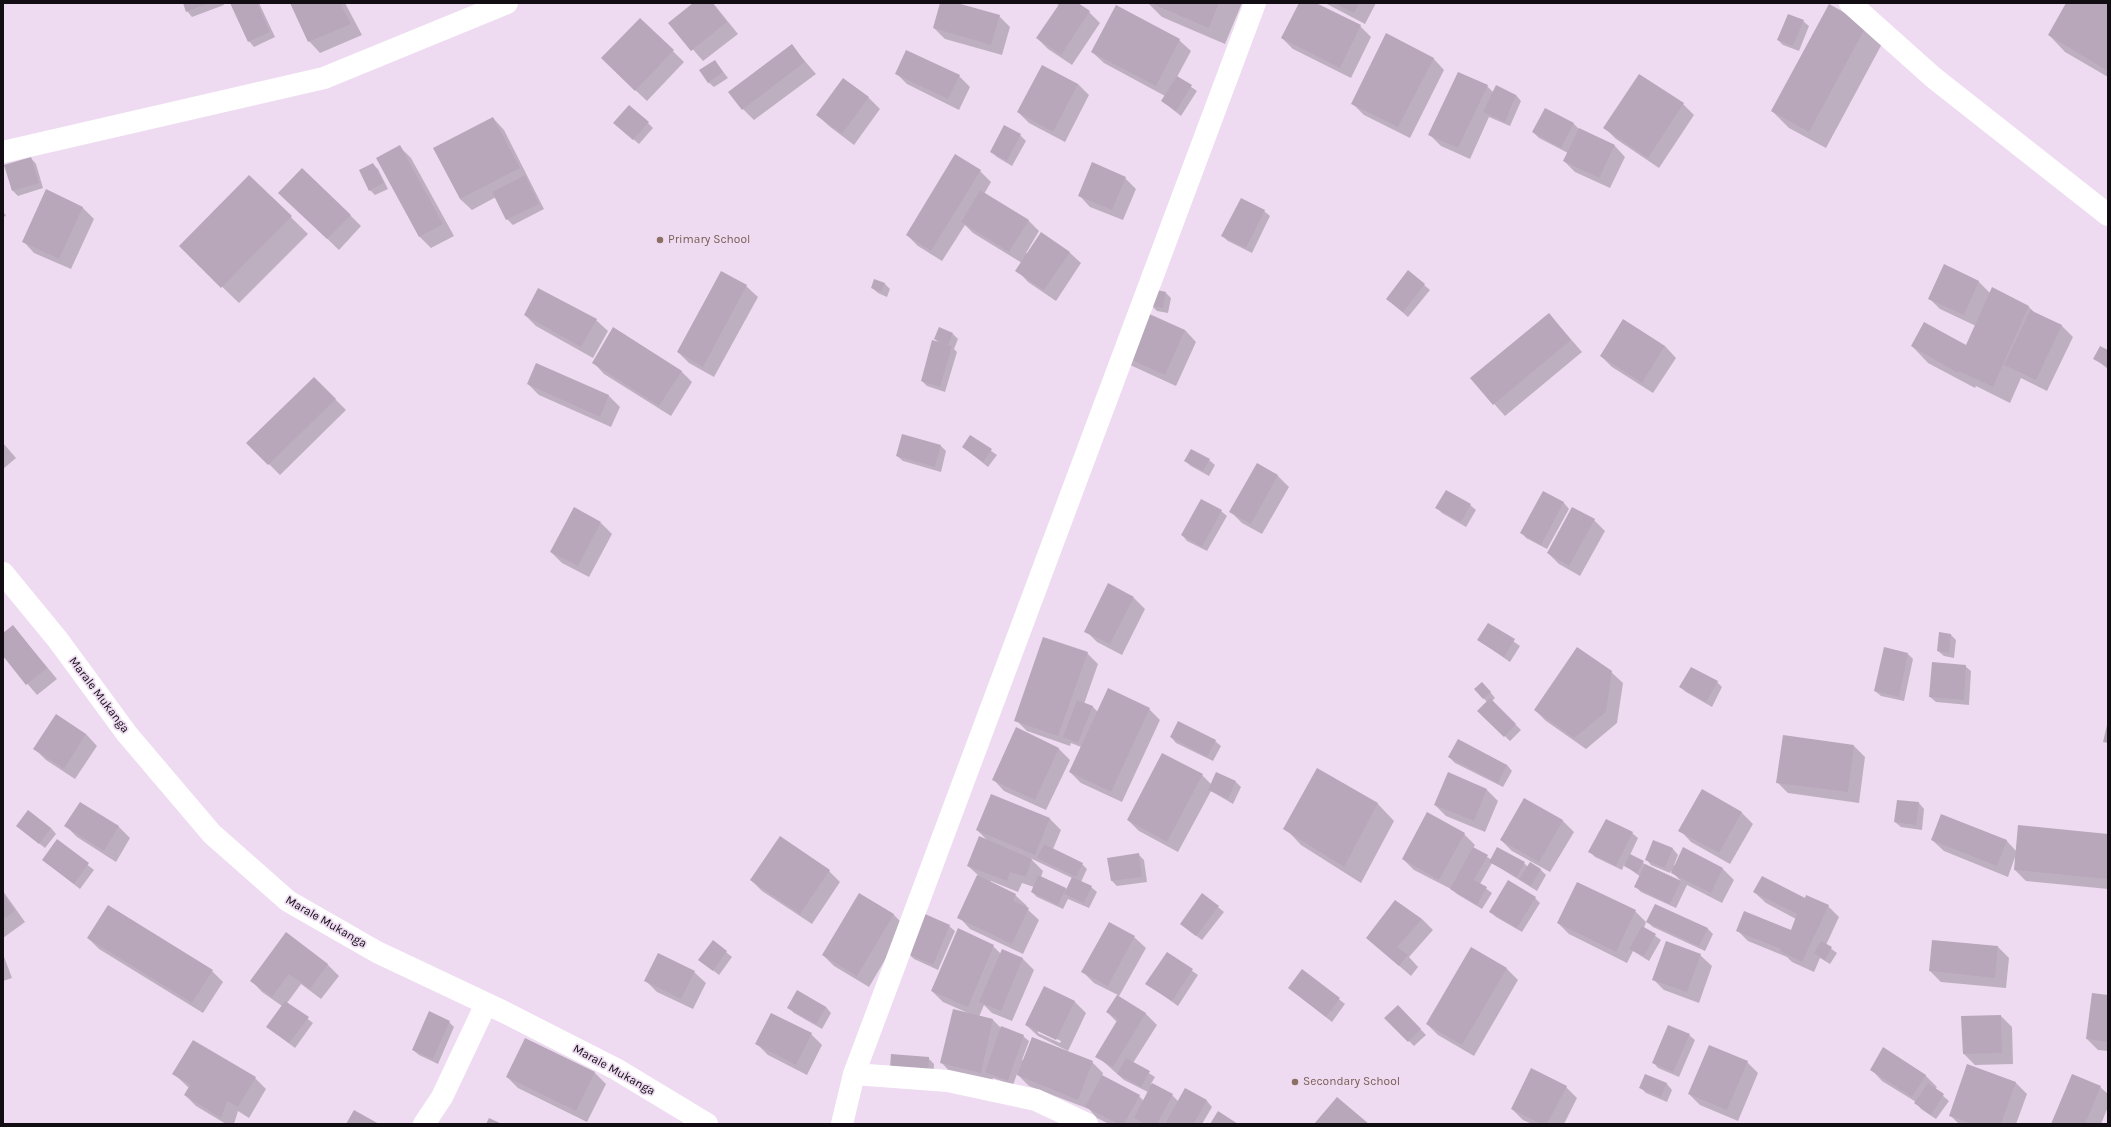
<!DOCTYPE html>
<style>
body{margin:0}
#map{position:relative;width:2111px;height:1127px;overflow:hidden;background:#eedbf1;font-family:Karla,sans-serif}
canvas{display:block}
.frame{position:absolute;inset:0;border:4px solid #120c13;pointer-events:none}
</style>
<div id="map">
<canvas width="2111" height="1127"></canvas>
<div class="frame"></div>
</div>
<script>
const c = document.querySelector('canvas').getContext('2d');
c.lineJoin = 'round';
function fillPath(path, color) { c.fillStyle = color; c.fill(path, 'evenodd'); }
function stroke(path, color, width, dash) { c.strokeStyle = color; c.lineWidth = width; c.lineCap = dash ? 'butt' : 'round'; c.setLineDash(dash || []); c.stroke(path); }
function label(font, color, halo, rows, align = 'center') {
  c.font = font + ' Karla,sans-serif'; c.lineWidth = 3.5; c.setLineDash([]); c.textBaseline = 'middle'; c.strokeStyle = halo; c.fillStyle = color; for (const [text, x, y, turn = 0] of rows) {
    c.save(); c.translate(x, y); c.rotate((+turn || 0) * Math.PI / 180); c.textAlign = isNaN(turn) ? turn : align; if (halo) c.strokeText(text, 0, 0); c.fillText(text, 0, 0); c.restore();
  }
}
fillPath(new Path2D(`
 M184,3H223L224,5L192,17L187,11Z
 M231,3H259L275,37L254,47L249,41Z
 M291,3H345L362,35L320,53L309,41Z
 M695,3H713L738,34L703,61L670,23Z
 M941,3H953L999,16L1010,27L1002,55L945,39L934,28Z
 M1054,3H1076L1089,12L1100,23L1072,65L1048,49L1037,38L1059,5Z
 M1148,3H1242L1225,44L1162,17Z
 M1300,3H1313L1360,26L1371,37L1351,78L1293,49L1282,38Z
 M1325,3H1376L1365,24Z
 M2068,3H2108V77L2065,52L2049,35Z
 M1830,6L1883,42L1826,148L1789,128L1772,111Z
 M640,19L684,62L647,101L614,70Z
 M1803,21L1809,26L1799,51L1783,45L1778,40Z
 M1179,40L1191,51L1177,77L1197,91L1181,116L1162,101L1165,96L1104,63L1092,52Z
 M792,46L816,74L754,120L743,109Z
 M1433,58L1444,70L1410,138L1364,115L1352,103Z
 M715,61L728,78L714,87L708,82Z
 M896,73L959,76L970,87L959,110L907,84Z
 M843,80L869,98L880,109L854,145L829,126L817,115Z
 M1078,84L1089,95L1065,142L1029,123L1018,112Z
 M1487,86L1493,92L1516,95L1521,101L1510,126L1489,117L1470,159L1441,146L1430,135Z
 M1683,104L1694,115L1659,168L1616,139L1605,128Z
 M1546,109L1574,124L1579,129L1614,145L1625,157L1610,188L1575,172L1564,161L1568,153L1539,138L1533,132Z
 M493,118L504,130L544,209L513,225L507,219L496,197L472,210L460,199Z
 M648,123L653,128L639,144L620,128Z
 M1005,127L1020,135L1026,141L1012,166L997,157L991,152Z
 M400,147L411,158L454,236L431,248L420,237L378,159Z
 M31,158L36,164L43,188L18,196L13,191Z
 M373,164L378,169L388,189L375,195L370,190Z
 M980,171L991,182L984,194L1028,220L1039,231L1026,253L1069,252L1081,263L1056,301L1028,282L1017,270L1022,263L973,233L965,225L942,261L918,246L907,235Z
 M249,176L308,234L239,303L180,246Z
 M1125,178L1136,189L1123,220L1090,207L1079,195Z
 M47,191L83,208L94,219L71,269L34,253L23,241Z
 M291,204L350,215L361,226L339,250Z
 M3,211L6,216L3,217Z
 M1264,211L1270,216L1252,253L1228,241L1222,236Z
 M1944,266L1979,282L1991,294L1993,289L2029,307L2035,313L2062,326L2073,337L2047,391L2021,378L2010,403L1976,386L1975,388L1928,363L1912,346H1966L1976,326L1940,309L1929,298Z
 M1409,272L1430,290L1408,317L1387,299Z
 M721,273L746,286L758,297L714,377L689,363L678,352Z
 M884,283L890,289L887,297L878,293L872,288Z
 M539,289L596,320L608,331L593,358L536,326L525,315Z
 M1166,293L1171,298L1168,313L1157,311L1151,305Z
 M1549,314L1582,352L1505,416L1471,378Z
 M1185,330L1196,342L1176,386L1128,364L1117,353Z
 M953,334L958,339L954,349L957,352L945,392L927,386L922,381L939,343L935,339Z
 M1665,346L1676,358L1653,393L1612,367L1601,356Z
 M2108,351V369L2095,359Z
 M593,362L681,371L692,382L671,416L604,374Z
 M537,364L609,396L620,407L611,427L539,395L528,384Z
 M314,378L346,410L280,475L248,443Z
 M903,435L941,446L946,451L941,472L903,461L897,456Z
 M970,436L997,455L988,467L963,447Z
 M3,443L16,458L3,469Z
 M1209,460L1215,465L1209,476L1191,466L1185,461Z
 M1257,464L1278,476L1289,487L1262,534L1242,523L1231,512Z
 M1544,492L1564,503L1569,509L1547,549L1526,538L1521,532Z
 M1470,505L1476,510L1466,527L1442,513L1437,508Z
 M1221,511L1227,516L1207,551L1187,541L1182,535Z
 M1594,520L1605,531L1580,576L1559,564L1548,553Z
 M601,523L612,534L589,577L562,563L551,552Z
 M1134,598L1145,609L1122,655L1097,642L1086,631Z
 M1489,624L1520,646L1510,662L1478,640Z
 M13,626L57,679L37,695L3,655V634Z
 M1940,634L1951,635L1956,640L1954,658L1944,656L1938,651Z
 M1087,653L1098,664L1084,704L1093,707L1098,712L1149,709L1160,720L1122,802L1081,783L1070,772L1081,747L1071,743L1070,746L1027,731L1016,720Z
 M1908,654L1913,659L1904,701L1881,696L1875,691Z
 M1965,666L1971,671L1969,705L1936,702L1930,697Z
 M1611,672L1623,683L1617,723L1586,749L1546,721L1535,710Z
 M1717,682L1722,687L1712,707L1686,692L1680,687Z
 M1487,688L1495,698L1492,701L1521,730L1510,741L1479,711L1487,702L1475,689Z
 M1016,729L1059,749L1070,760L1046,810L1004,791L993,779Z
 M86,734L97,746L75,779L46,760L35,749Z
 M1171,737L1215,741L1221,746L1213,761L1176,743Z
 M1854,746L1865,757L1859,803L1788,793L1777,782Z
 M1449,757L1507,765L1512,771L1503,787L1455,763Z
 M1317,770L1378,804L1394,821L1361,883L1301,845L1285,828Z
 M1217,773L1236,782L1241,787L1233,804L1211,791L1178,852L1139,831L1128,820L1202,775L1211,784Z
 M1448,774L1487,790L1498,801L1485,832L1446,816L1435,805Z
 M1702,791L1742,813L1753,824L1730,864L1691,842L1680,830Z
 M991,796L1050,819L1061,830L1053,849L1082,864L1087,869L1081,882L1091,887L1097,892L1089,908L1068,899L1063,909L1037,897L1032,892L1034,887L1022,883L1018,892L991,881L990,883L1015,895L1027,906L1026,908L1039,920L1023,954L970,929L959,917L978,875L968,866L989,842L977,830ZM1030,858L1072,878L1067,889L1041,877L1043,871Z
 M1524,799L1563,821L1574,832L1550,872L1512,851L1501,840Z
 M1919,803L1924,809L1922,830L1901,827L1895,822Z
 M80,804L119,827L130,838L116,862L77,837L66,826Z
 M17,826L51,828L56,834L45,848Z
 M1632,833L1638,838L1630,855L1648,866L1681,881L1671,871L1670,873L1651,865L1646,859L1654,841L1673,849L1678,855L1674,865H1675L1684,849L1723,869L1734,880L1722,903L1687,885L1676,908L1641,892L1636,887L1641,877L1624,865L1622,870L1595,857L1590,852Z
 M1464,834L1475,845L1473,848L1492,860L1524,863L1528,867L1541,870L1546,875L1537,891L1492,863L1480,884L1492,893L1482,909L1457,894L1451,889L1414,870L1403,859Z
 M2108,835V889L2026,881L2015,870V857L2008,877L1944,851L1932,840H2006L2016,851Z
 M57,841L94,870L80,889L43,860Z
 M1138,854L1144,860L1147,882L1117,886L1112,881Z
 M829,871L840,882L812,924L762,891L751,880Z
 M3,891L25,922L3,938Z
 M1754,892L1805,900L1828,906L1839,917L1826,945L1837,953L1830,964L1820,958L1814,972L1792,962L1787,957L1748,941L1737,930L1791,931L1796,919L1766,903Z
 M860,894L894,915L905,926L869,987L834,966L823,955Z
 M1535,898L1540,903L1522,932L1496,917L1491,912Z
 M1218,907L1224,912L1202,940L1187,929Z
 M1635,911L1646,922L1644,928L1661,940L1649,961L1633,951L1627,963L1569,934L1558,923Z
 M1422,919L1433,930L1409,957L1418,967L1411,976L1367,938Z
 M1647,922L1707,928L1713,934L1705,951L1653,927Z
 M949,926L955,931L938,970L914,959L909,954Z
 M286,934L328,965L339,976L321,999L301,984L287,1003L313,1023L295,1048L267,1027L282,1006L262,992L251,980Z
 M1134,937L1146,948L1118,998L1146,1014L1157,1025L1133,1063L1155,1077L1151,1084L1172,1095L1179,1102L1186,1090L1207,1101L1212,1107L1202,1124H1109L1097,1118L1089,1109L1029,1086L1017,1074L1013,1085L993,1078L992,1083L952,1074L941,1062L968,1013L943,1002L932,991L993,946L1001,954L1002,950L1023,959L1034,970L1012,1021L992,1013L984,1005L979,1017L993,1020L1001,1028L1023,1036L1029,1041L1022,1060L1092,1062L1103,1073L1102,1076L1139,1096L1144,1101L1148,1092L1124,1080L1097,1056L1117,1022L1107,1012L1118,995L1094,983L1083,972Z
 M88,938L212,971L223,982L203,1013L99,949Z
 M1998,947L2009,958L2006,988L1941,982L1930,971Z
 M1471,948L1507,969L1518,980L1474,1056L1438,1035L1427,1024Z
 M726,952L732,957L719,975L700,960Z
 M1167,953L1198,975L1178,1006L1147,984Z
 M3,954L12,978L3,981Z
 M1700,955L1712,966L1699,1003L1664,990L1653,979Z
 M1302,971L1345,1004L1332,1022L1289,988Z
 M694,972L706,983L693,1009L657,992L646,981Z
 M1045,988L1075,1002L1086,1013L1068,1051L1038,1036L1026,1025ZM1038,1031L1061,1041L1060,1043L1038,1033Z
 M797,991L826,1007L831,1013L822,1029L794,1013L788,1007Z
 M2108,996V1051L2098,1050L2087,1039Z
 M1398,1006L1426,1035L1414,1046L1386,1018Z
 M2001,1016L2012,1027L2013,1064L1975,1065L1964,1054L1963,1017Z
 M449,1022L454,1027L438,1064L419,1055L413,1050Z
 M811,1034L822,1045L807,1075L768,1055L757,1044Z
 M1689,1035L1695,1040L1679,1077L1658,1068L1653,1062Z
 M1883,1049L1926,1076L1937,1087L1935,1089L1949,1101L1936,1119L1921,1109L1916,1102L1882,1081L1871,1069Z
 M928,1058L934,1064L933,1076L896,1073Z
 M1747,1062L1758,1073L1738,1121L1700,1105L1689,1094Z
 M1968,1065L2016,1083L2027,1094L2016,1124H1959L1950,1115Z
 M594,1072L606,1084L587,1122L518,1088L507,1077Z
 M173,1073L255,1078L266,1089L249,1118L238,1111L234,1124H226L196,1106L185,1095L189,1088Z
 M1646,1075L1667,1084L1672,1090L1667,1102L1646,1093L1640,1087Z
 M1566,1087L1577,1098L1564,1124H1532L1523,1120L1512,1109Z
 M2100,1087L2108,1094V1107L2101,1124H2053Z`), '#0003');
fillPath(new Path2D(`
 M183,3H210L186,12Z
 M230,3H257L270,32L248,42Z
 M290,3H340L351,24L308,42Z
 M693,3H712L727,22L691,51L668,23Z
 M940,3H957L1000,15L991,45L933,28Z
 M1060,3H1078L1090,11L1061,55L1036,38Z
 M1150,3H1219L1209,28Z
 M1299,3H1316L1361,25L1340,68L1281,38Z
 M1334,3H1359L1354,13Z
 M2066,3H2108V71L2048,35Z
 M1829,4L1867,25L1809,132L1771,111Z
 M1116,5L1180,39L1156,86L1091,52Z
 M1788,14L1804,20L1793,46L1777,40Z
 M640,18L674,50L635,91L601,58Z
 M1386,33L1434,58L1398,127L1351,104Z
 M792,44L805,62L742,110L728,92Z
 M906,50L960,75L948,99L895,74Z
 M715,60L723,72L708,83L699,70Z
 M1042,65L1078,84L1053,132L1017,112Z
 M1458,72L1488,85L1458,148L1428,135Z
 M1639,74L1684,103L1648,158L1603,128Z
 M1177,76L1192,85L1176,111L1161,101Z
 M843,78L869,97L842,134L816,115Z
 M1496,85L1516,95L1505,122L1483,112Z
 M629,105L649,122L633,140L613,123Z
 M1545,108L1574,123L1561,148L1532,132Z
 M493,117L520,168L460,199L433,148Z
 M1004,125L1021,134L1007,161L990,152Z
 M1579,128L1615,145L1599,178L1563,161Z
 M400,145L443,224L419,237L376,158Z
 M955,154L981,170L931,251L906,235Z
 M31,157L39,183L12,191L4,165Z
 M1092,162L1126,177L1112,210L1078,196Z
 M373,163L384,183L369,191L359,170Z
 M302,168L351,215L327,239L278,193Z
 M249,175L292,216L221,288L179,246Z
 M525,175L539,204L506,220L492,192Z
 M46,189L83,207L59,259L22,242Z
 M980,190L1029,220L1009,252L961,222Z
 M1241,198L1265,210L1246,248L1221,236Z
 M1041,232L1070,252L1044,290L1015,271Z
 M1944,264L1979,281L1964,315L1928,299Z
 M1408,270L1425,284L1403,312L1386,299Z
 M721,271L747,285L703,367L677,352Z
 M874,279L885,283L881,292L871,288Z
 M1992,287L2029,306L1993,387L1959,371L1958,373L1911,346L1924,322L1966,345Z
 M538,288L597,319L581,347L524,315Z
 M1153,289L1166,292L1163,308L1150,305Z
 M1136,308L1185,330L1165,375L1116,353Z
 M2030,310L2062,325L2036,380L2004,365Z
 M1549,313L1571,340L1493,405L1470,378Z
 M1623,319L1665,346L1642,383L1600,356Z
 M613,327L682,371L659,406L592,363Z
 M939,327L953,333L948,345L952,346L940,387L921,381L932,340L943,343L934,339Z
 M2100,346L2108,350V367L2093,359Z
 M536,363L609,395L600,417L527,384Z
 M314,377L336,399L268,465L246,443Z
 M902,434L941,445L935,467L896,456Z
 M970,435L992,449L983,462L962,447Z
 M1191,449L1210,459L1203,471L1184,461Z
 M1257,463L1278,475L1251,524L1229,512Z
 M1446,490L1471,504L1461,522L1435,508Z
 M1543,491L1564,502L1541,545L1520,533Z
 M1201,499L1222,510L1202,547L1181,535Z
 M574,507L601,522L578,566L550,552Z
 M1572,507L1595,519L1569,566L1547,553Z
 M1108,583L1134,597L1110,644L1084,632Z
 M1488,623L1515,639L1504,657L1477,640Z
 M13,625L47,668L26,685L3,656V633Z
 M1939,632L1951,634L1949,653L1937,651Z
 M1043,637L1088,652L1058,736L1014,721Z
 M1577,647L1612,671L1606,712L1574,738L1534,710Z
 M1884,647L1908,653L1899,697L1874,691Z
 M1932,662L1966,665L1964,700L1929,697Z
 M1691,667L1718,681L1706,702L1679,687Z
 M1482,682L1491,692L1483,699L1474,689Z
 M1108,688L1150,708L1111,792L1069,772Z
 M1490,698L1516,724L1504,737L1477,711Z
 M1077,700L1093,706L1078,743L1063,737Z
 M56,714L86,734L64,769L33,749Z
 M1178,721L1216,740L1207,757L1170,737Z
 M2108,721V743L2103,742Z
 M1016,727L1059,748L1035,800L992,780Z
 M1783,735L1854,745L1848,792L1776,783Z
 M1458,739L1507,765L1498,783L1448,757Z
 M1162,753L1203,774L1167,842L1127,820Z
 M1317,768L1378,803L1344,867L1283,829Z
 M1216,772L1236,781L1228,799L1208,790Z
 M1448,772L1487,789L1474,821L1434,805Z
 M1702,789L1742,812L1719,853L1678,831Z
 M991,794L1050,818L1035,855L976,830Z
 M1524,798L1563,820L1539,862L1500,840Z
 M1897,800L1919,802L1916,825L1894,822Z
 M80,802L119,826L104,851L64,826Z
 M28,810L51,828L39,844L16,826Z
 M1427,812L1465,833L1439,880L1402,859Z
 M1941,814L2007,840L1997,866L1931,840Z
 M1606,819L1633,832L1616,866L1588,852Z
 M2018,825L2108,834V879L2014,870Z
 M780,836L830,870L800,914L750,880Z
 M979,836L1032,859L1026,877L1010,872L1007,881L967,866Z
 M57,839L89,863L74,884L42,860Z
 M1653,840L1673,848L1665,868L1645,860Z
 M1044,844L1083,863L1076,877L1037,858Z
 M1473,847L1488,855L1474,880L1487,887L1477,905L1450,889Z
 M1497,847L1525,862L1517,877L1489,862Z
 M1683,847L1723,868L1711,893L1671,873Z
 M1139,853L1142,877L1111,881L1107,858Z
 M1630,854L1644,861L1637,873L1624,866Z
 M1530,862L1541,869L1531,886L1519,879Z
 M1645,864L1681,881L1670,904L1634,887Z
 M977,875L1016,894L1013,901L1029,908L1012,944L957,918Z
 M1038,875L1066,888L1058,905L1031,892Z
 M1762,876L1805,898L1806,895L1829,905L1802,962L1780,951L1781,949L1736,931L1744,911L1791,930L1797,914L1753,892Z
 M1072,877L1092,886L1084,903L1064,894Z
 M1508,880L1536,897L1517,928L1489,912Z
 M1577,882L1636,910L1616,952L1557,923Z
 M859,893L894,914L857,976L822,955Z
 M1202,893L1219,906L1196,936L1180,924Z
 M3,894L15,911L3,919Z
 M1395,900L1422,919L1397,947L1408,955L1399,966L1366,938Z
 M1655,904L1708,928L1699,946L1646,922Z
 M108,905L213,970L192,1003L87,938Z
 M925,914L950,925L933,965L908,954Z
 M1109,922L1135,936L1108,986L1081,972Z
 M1642,926L1656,934L1644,956L1629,949Z
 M958,928L994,945L968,1007L931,991Z
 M286,932L328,964L310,989L289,974L272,997L250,981Z
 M713,940L727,951L713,971L698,960Z
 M1932,940L1998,946L1995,978L1929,971Z
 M1666,941L1701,954L1687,992L1652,980Z
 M1821,941L1832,947L1825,960L1814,953Z
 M1471,947L1507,968L1462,1045L1426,1024Z
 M1002,949L1023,958L1001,1011L979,1002Z
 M1167,952L1193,969L1172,1001L1145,984Z
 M658,953L695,971L681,999L644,981Z
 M1302,969L1340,998L1326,1017L1288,988Z
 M1044,986L1075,1001L1056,1040L1025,1025Z
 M797,990L826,1007L816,1024L787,1008Z
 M2092,993L2108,995V1042L2086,1039Z
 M1117,995L1146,1013L1113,1067L1095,1057L1118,1019L1106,1012Z
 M285,1001L309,1017L289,1043L266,1027Z
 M1398,1005L1421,1029L1408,1042L1384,1018Z
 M953,1009L993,1019L981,1073L940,1063Z
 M429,1011L450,1021L433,1059L412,1050Z
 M771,1013L812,1033L796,1065L755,1044Z
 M2001,1015L2002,1053L1963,1054L1961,1016Z
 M1668,1025L1690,1034L1673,1072L1652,1063Z
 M1001,1026L1024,1035L1008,1081L985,1072Z
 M1032,1037L1093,1061L1078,1100L1017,1075Z
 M525,1038L595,1072L576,1111L506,1077Z
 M193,1040L256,1077L238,1107L227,1101L221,1118L184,1095L190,1085L172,1074Z
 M1709,1045L1748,1061L1727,1110L1688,1094Z
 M1883,1047L1926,1075L1912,1097L1870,1070Z
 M891,1054L929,1057L928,1071L890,1068Z
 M1126,1058L1150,1071L1141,1087L1117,1074Z
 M1967,1064L2016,1082L2001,1124H1973L1949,1116Z
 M1531,1068L1567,1086L1547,1124H1541L1511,1109Z
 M1645,1074L1667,1083L1661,1097L1639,1088Z
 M2072,1074L2101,1086L2085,1124H2051Z
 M1102,1075L1140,1095L1124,1124H1118L1085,1107Z
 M1152,1083L1173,1094L1157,1124H1145L1134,1118Z
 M1928,1083L1944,1094L1931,1115L1914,1103Z
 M1185,1088L1207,1100L1194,1124H1165Z
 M1337,1097L1369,1124H1314Z
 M354,1110L379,1124H346Z
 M1218,1111L1238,1124H1210Z
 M489,1118L502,1124H486Z`), '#b8a6bb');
stroke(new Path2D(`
 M1850,3L1934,78L2108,215
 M3,152L324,78L507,3
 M3,573L58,640L127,734L212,834L288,901L377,952L502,1011L616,1069L707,1124
 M854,1074L948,1081L1036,1100L1087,1124
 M424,1124L442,1097L486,1004
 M842,1124L854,1074L1255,3`), '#fff', 22);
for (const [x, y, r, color] of [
 [660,240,4,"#8d6e63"],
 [1295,1082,4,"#8d6e63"]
]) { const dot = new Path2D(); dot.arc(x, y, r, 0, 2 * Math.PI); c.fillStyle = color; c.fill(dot); stroke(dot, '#eedbf1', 1.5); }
label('12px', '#785e54', '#eedbf1', [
 ["Primary School",668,240],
 ["Secondary School",1303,1082]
], 'left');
label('12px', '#120c13', '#eedbf1', [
 ["Marale Mukanga",99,695,53],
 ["Marale Mukanga",326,922,30],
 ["Marale Mukanga",614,1070,29]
]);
</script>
